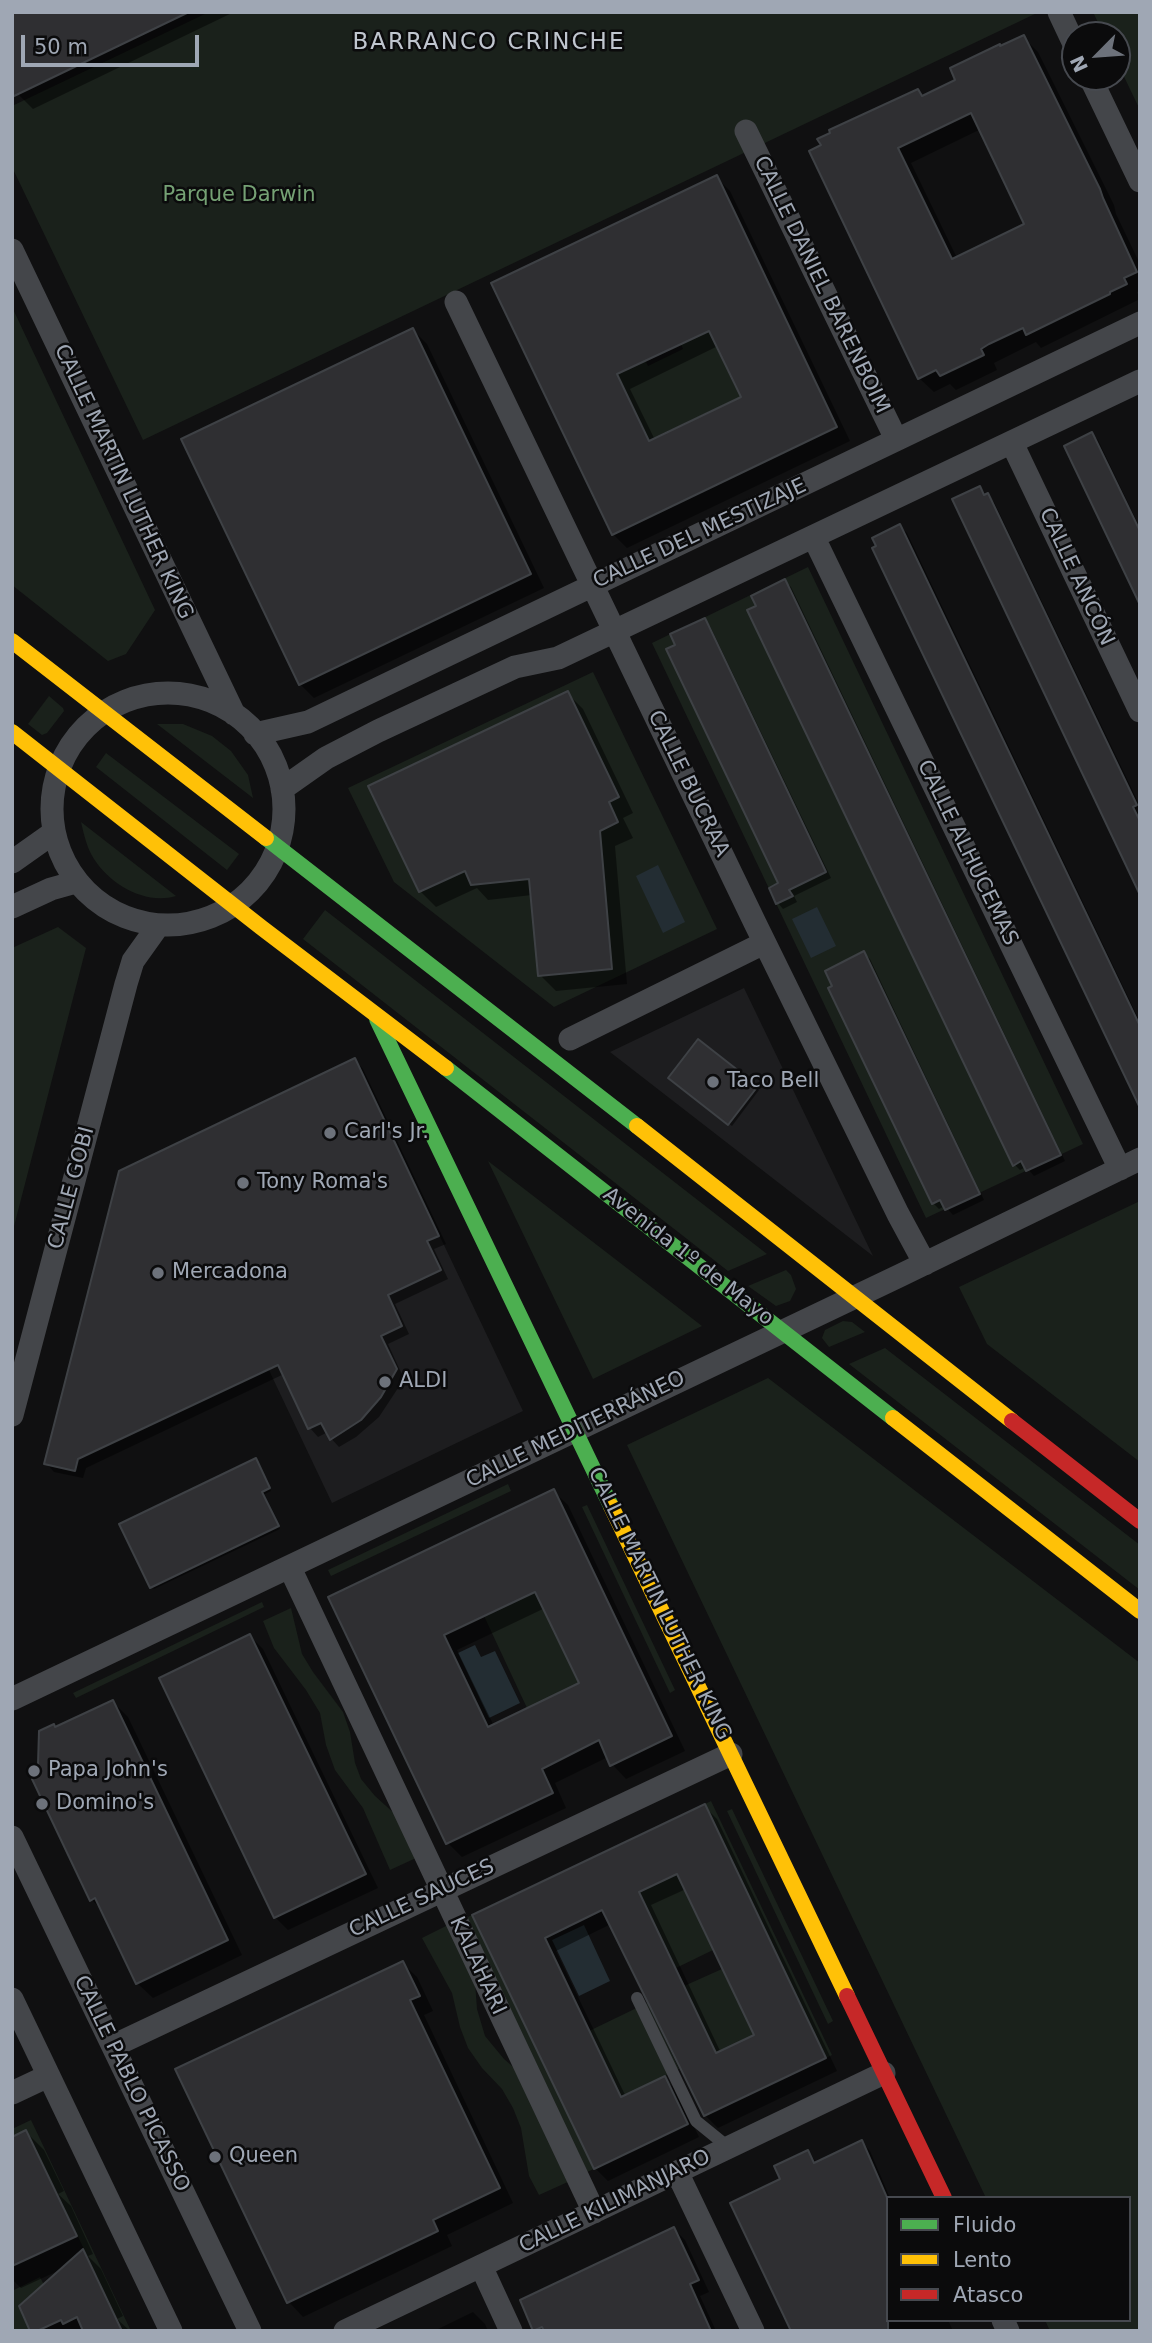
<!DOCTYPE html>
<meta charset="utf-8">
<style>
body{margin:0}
#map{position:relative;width:1152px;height:2343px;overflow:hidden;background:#101011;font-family:"DejaVu Sans",sans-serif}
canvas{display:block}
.frame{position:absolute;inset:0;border:14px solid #9fa7b4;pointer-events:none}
.legend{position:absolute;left:886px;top:2196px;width:245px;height:126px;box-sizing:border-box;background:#0b0b0c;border:2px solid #46494f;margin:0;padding:9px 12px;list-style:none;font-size:21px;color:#9fa7b4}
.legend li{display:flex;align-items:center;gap:14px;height:35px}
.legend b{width:35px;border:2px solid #46494f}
.north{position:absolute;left:1061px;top:21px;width:70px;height:70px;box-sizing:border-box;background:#0b0b0c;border:2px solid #46494f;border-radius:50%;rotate:245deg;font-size:19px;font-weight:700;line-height:28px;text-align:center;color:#9fa7b4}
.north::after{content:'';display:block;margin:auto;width:24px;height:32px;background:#6d727b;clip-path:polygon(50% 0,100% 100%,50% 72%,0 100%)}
.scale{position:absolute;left:21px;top:35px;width:178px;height:32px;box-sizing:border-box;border:4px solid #9fa7b4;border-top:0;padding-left:9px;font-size:21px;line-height:24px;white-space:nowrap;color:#9fa7b4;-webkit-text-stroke:5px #0b0b0c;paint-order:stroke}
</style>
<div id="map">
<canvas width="1152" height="2343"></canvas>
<div class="frame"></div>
<ul class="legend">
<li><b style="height:9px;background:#4caf50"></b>Fluido</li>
<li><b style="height:9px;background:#ffc107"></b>Lento</li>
<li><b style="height:9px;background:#c62828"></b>Atasco</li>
</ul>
<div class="north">N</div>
<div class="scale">50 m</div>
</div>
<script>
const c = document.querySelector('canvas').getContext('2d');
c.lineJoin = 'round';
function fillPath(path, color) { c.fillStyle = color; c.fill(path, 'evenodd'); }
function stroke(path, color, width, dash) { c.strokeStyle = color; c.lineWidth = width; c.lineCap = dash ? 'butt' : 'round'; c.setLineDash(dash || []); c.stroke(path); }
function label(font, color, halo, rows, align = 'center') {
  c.font = font + ' "DejaVu Sans",sans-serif'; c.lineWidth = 5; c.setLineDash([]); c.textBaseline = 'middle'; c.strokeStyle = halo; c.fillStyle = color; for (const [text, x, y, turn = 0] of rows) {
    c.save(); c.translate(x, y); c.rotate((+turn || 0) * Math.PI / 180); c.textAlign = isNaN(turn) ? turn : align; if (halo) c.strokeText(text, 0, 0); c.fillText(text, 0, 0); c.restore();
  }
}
fillPath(new Path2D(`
 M744,988L873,1256L610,1052Z
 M355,1058L523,1411L332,1503L164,1149Z`), '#1d1d1f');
fillPath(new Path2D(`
 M209,12H1039L143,440L12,167V106Z
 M1093,12H1140V110L1117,62V35H1104Z
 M12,307L155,610L126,654L108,661L12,585Z
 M699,311L740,397L649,440L609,355L636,342L648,366L683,349L672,324Z
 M808,567L1083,1144L926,1218L652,643Z
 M593,672L717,929L554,1007L394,882L348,788Z
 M49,696L63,708L64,711L47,733L42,735L28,724Z
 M157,724H183L212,736L231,751L248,775L253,798Z
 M106,753L239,854L227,870L96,767Z
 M81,822L176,896C145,905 111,885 94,859C87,848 84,835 81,822Z
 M325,910L767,1254L728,1271L303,939Z
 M58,927L86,948L12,1234V948Z
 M488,1161L702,1326L593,1379Z
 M1140,1201V1462L987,1344L959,1287Z
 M786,1270L791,1275L796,1289L790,1301L776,1306L748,1286Z
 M843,1321L852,1322L865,1332L829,1347L822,1338L825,1330Z
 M885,1348L1140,1545V1590L849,1364Z
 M768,1378L1140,1663V2331H1050L1045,2320H1129V2198H986L627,1445Z
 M508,1484L511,1491L331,1576L328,1570Z
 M587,1505L675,1690L670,1693L582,1507Z
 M535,1592L579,1683L527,1708L484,1616Z
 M262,1602L264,1607L76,1698L73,1693Z
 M291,1608L302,1654L313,1672L343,1712L350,1732L355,1763L361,1779L375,1796L396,1815L416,1858L390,1870L363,1808L335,1770L326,1745L320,1713L306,1690L274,1648L263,1621Z
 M711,1801L832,2055L826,2058L705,1804Z
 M732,1809L833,2021L828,2024L727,1811Z
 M677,1874L713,1950L676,1968L639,1892Z
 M472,1915L594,2169L587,2172L466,1918Z
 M448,1925L475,1982L477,2009L485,2036L504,2059L518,2071L570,2181L539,2195L529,2176L521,2128L513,2108L502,2089L482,2068L468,2048L460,2027L452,1993L422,1938Z
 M722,1969L754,2035L716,2053L684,1986Z
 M647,2003L679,2069L621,2097L589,2031Z
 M31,2120L131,2331H123L27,2130L12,2136V2129Z
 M40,2277L47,2291L32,2299L29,2296L18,2306L30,2331H12V2291Z`), '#1a211b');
fillPath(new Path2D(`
 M658,865L685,922L663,933L636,876Z
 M817,907L836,946L811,958L792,919Z
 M475,1645L481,1657L495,1651L520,1703L489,1718L458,1653Z
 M584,1925L610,1981L579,1996L552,1940Z`), '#232d33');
fillPath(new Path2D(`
 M12,12H234L33,109L18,94Z
 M1024,38L1038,52L1114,205L1116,214L1140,264V291L1137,292L1140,299L1041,348L1036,342L994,363L997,370L956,390L950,384L934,392L919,378L811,151L918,91L924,97L958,81L1001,48ZM981,129L1027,225L957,258L911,163Z
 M716,177L730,191L850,441L627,548L613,534L494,284ZM718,346L743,398L655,440L630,389Z
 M413,330L427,344L544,588L314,698L300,684Z
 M1092,434L1098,440L1140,528V601Z
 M980,488L994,502L1140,806V890Z
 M900,526L907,533L1140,1022V1103Z
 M785,581L791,587L1065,1161L1034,1176L1026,1167L1020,1170L1014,1164L758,607Z
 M704,620L710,626L831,878L794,896L797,902L783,909L778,903L780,884L677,646Z
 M567,693L583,709L633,813L623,818L633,838L615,846L627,984L556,991L540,975L532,895L488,900L477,888L436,907L420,891Z
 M864,953L870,959L984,1200L953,1215L945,1206L939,1209L933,1203Z
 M698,1041L759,1090L732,1126L673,1080Z
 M355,1060L363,1069L446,1244L434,1249L448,1279L395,1304L409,1334L388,1344L404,1379L379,1417L356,1437L339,1447L326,1433L318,1437L310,1428L284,1374L86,1468L83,1478L54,1472L46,1463Z
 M258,1463L271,1491L263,1495L280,1529L154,1589L151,1587Z
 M553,1491L568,1505L685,1751L626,1779L612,1764L608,1757L555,1783L566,1808L462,1857L448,1843L330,1598ZM545,1608L581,1684L494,1726L457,1650Z
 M250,1636L263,1649L378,1888L288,1930L275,1917Z
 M113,1702L128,1717L242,1955L153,1998L137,1983L104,1912L92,1900L56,1729Z
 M704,1806L717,1819L837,2071L718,2128L705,2115L611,1924L556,1951L626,2097L664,2078L677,2091L699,2137L608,2181L595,2168L475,1916ZM686,1889L756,2036L721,2053L651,1905Z
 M402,1963L417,1977L433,2011L424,2015L513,2203L447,2235L452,2246L303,2317L289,2302L177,2070Z
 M26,2132L44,2150L64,2191L58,2194L71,2206L93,2254L88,2256L101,2269L123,2316L117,2319L130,2331H32L62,2269L21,2288L12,2279V2225Z
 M862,2142L870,2151L890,2198H888V2320H948L953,2331H793L782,2180L808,2152L817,2163Z
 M674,2229L685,2240L709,2292L700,2296L716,2331H535L522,2300Z
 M473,2312L485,2324L488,2331H434Z`), '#0007');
const building = new Path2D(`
 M12,12H189L12,97Z
 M1024,35L1100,189L1103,198L1137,272L1124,278L1127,284L1110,292V294L1026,335L1023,328L989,344L981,349L984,355L940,376L936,370L918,379L809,151L821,145L817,139L830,133L829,130L918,89L922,96L955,80L950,68L1000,44V46ZM971,113L1024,224L952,259L898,148Z
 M717,175L837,427L612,535L491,283ZM709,331L741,397L649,441L617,374Z
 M413,328L531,574L299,685L181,439Z
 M1092,432L1140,531V605L1064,446Z
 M980,486L984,495L988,493L1137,805L1133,807L1140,821V895L952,499Z
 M900,524L1140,1026V1108L872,548L876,546L872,538Z
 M785,579L1061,1155L1026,1171L1021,1161L1013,1166L747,610L756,606L751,596Z
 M705,618L826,872L789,890L793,896L776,904L769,888L778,883L666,649L675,645L670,634Z
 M568,691L619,797L609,802L618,822L600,831L612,969L538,976L529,879L471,885L465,871L419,892L368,786Z
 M864,951L980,1194L945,1210L940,1200L932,1204L828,988L832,986L825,971Z
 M698,1039L758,1086L728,1125L668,1078Z
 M355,1058L439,1236L427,1241L441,1270L388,1295L402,1326L381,1336L397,1369L381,1397L361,1420L330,1440L321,1423L308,1429L278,1365L78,1459L75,1471L44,1464L119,1171Z
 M256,1458L270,1488L262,1492L279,1526L150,1588L119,1524Z
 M554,1489L672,1736L610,1766L599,1740L542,1769L553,1793L446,1844L328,1597ZM535,1592L579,1683L488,1727L444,1635Z
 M250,1634L366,1874L274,1918L159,1678Z
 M113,1700L228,1940L136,1984L95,1898L90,1901L32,1779L38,1764L39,1731L54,1724L55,1727Z
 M705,1804L826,2058L704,2116L602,1910L545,1938L621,2097L665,2076L688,2124L594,2169L472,1915ZM677,1874L754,2035L716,2053L639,1892Z
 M403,1961L420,1996L410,2000L500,2188L433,2220L438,2231L287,2303L175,2069Z
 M26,2130L77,2236L12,2266V2137Z
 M862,2140L888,2200V2331H791L730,2203L780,2179L774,2166L808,2150L814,2163Z
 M674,2227L699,2280L690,2284L711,2331H544L542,2327L533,2331L520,2300Z
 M83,2249L122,2331H83L77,2317L63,2324L61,2320L37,2331H30L19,2306Z`);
fillPath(building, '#2f2f32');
stroke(building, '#3e4145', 2);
stroke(new Path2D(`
 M637,1998L696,2121L728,2147`), '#44464a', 12);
stroke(new Path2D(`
 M1059,12L1075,46
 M1090,77L1140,181
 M746,131L896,439
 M12,250L234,714
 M456,302L755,923L898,1214L925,1264
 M1012,443L1140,711
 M814,538L1120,1169
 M52 809a116 116 0 1 1 232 0a116 116 0 1 1-232 0Z
 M255,734L308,722L1140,323
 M282,789L326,758L378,731L515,667L558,658L1140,381
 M12,862L53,833
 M12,907L51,889L76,882
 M570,1039L764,943
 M12,1415L126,984L133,961L158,926
 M290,1568L594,2212
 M12,1699L899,1276L1140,1159
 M12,1837L250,2331
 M12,1999L171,2331
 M113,2046L731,1754
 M12,2093L48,2076
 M677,2172L753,2331
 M481,2266L511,2331
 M1003,2320L1008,2331
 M345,2331L884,2073`), '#44464a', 23);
stroke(new Path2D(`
 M266,838L637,1126
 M377,1019L611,1506
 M446,1068L893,1418`), '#4caf50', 16);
stroke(new Path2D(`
 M12,641L266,838
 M12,732L262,928L446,1068
 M637,1126L1012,1421
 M893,1418L1140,1611
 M611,1506L847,1996`), '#ffc107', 16);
stroke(new Path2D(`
 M1012,1421L1140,1521
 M847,1996L944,2198`), '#c62828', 16);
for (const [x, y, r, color] of [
 [713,1082,7,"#6d727b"],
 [330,1133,7,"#6d727b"],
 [243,1183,7,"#6d727b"],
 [158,1273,7,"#6d727b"],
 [385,1382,7,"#6d727b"],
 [34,1771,7,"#6d727b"],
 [42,1804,7,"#6d727b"],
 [215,2157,7,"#6d727b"]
]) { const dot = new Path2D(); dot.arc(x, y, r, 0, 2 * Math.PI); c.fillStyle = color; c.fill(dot); stroke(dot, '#0b0b0c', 2.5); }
label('21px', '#75a174', '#0b0b0c', [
 ["Parque Darwin",239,196]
]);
label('21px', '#9fa7b4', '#0b0b0c', [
 ["CALLE DANIEL BARENBOIM",821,285,64],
 ["CALLE MARTIN LUTHER KING",123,482,65],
 ["CALLE DEL MESTIZAJE",700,534,-25],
 ["CALLE ANCÓN",1076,577,65],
 ["CALLE BUCRAA",688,784,64],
 ["CALLE ALHUCEMAS",967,853,64],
 ["CALLE GOBI",72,1188,-75],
 ["Avenida 1º de Mayo",688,1257,38],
 ["CALLE MEDITERRÁNEO",576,1430,-26],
 ["CALLE MARTIN LUTHER KING",659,1604,64],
 ["CALLE SAUCES",422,1899,-25],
 ["KALAHARI",477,1966,65],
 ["CALLE PABLO PICASSO",131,2084,64],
 ["CALLE KILIMANJARO",615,2202,-26]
]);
label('21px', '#9fa7b4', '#0b0b0c', [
 ["Taco Bell",727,1082],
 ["Carl's Jr.",344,1133],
 ["Tony Roma's",257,1183],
 ["Mercadona",172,1273],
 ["ALDI",399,1382],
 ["Papa John's",48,1771],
 ["Domino's",56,1804],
 ["Queen",229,2157]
], 'left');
c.letterSpacing = '2px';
label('23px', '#c0c6cf', '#0b0b0c', [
 ["BARRANCO CRINCHE",489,43]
]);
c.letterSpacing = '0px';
</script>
